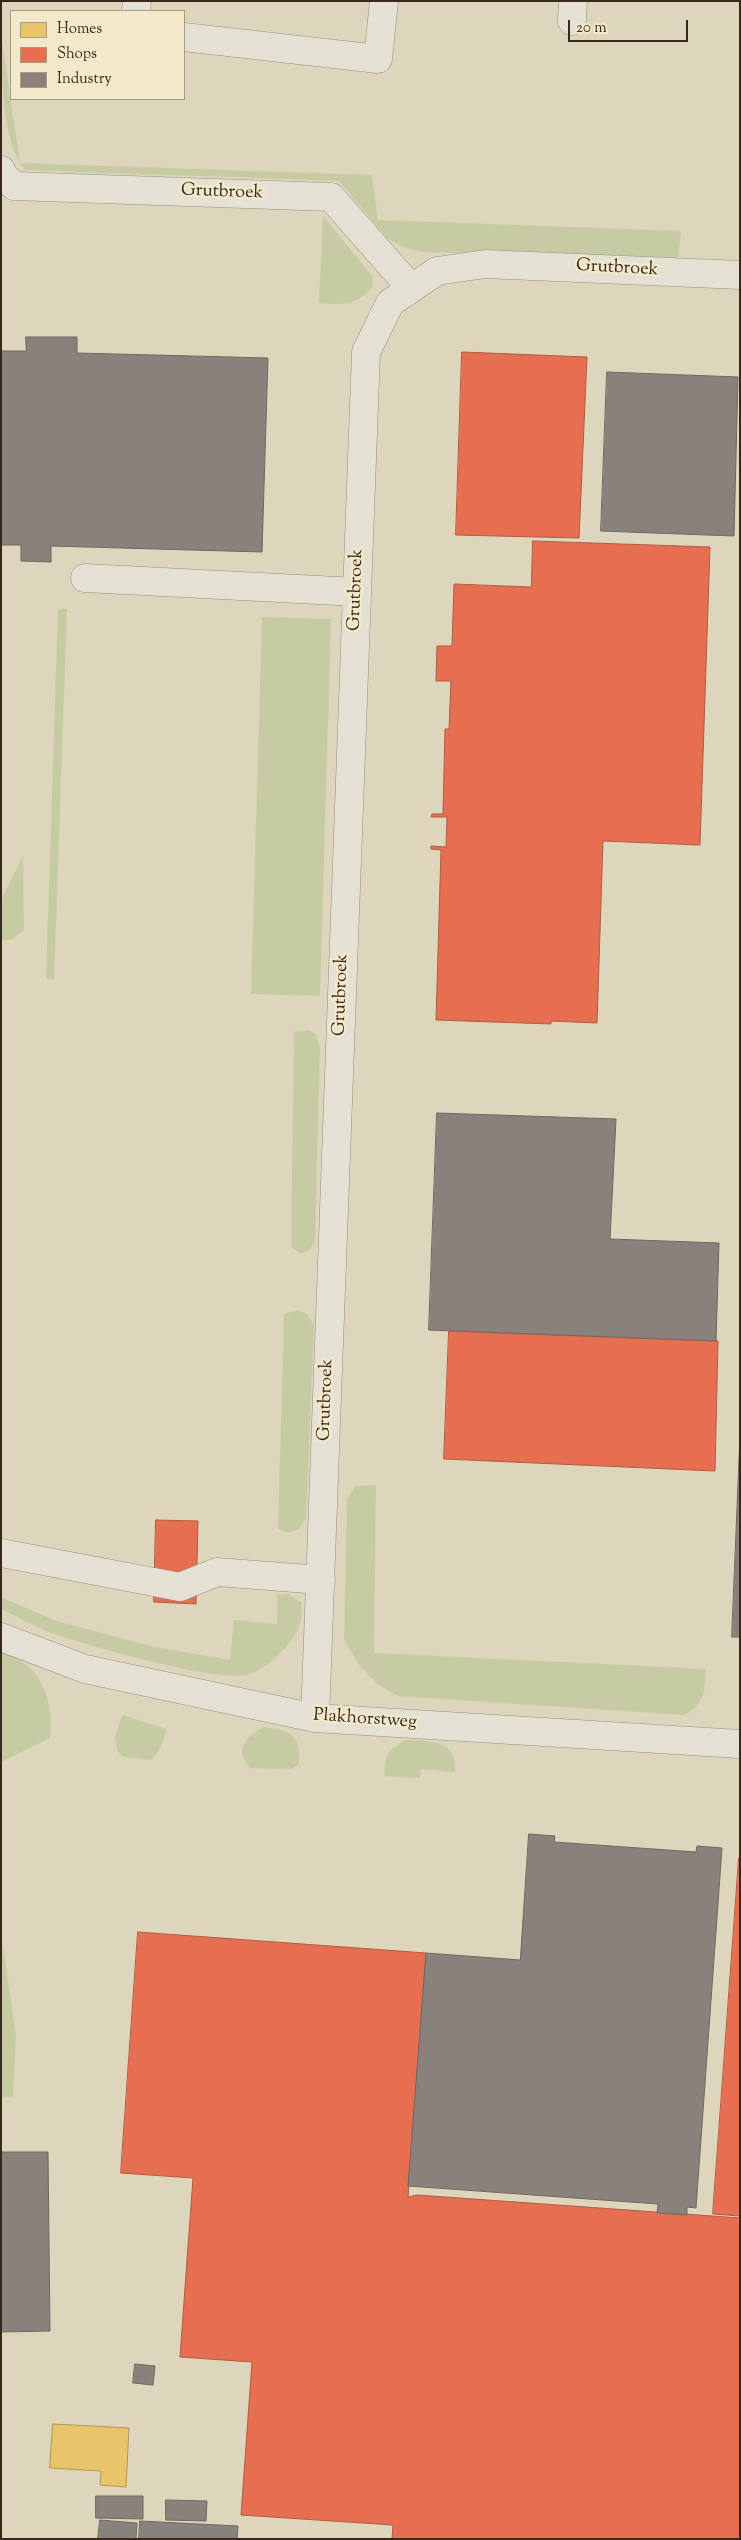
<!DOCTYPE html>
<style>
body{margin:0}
#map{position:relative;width:741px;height:2540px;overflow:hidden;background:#ddd6bd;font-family:"Sorts Mill Goudy",serif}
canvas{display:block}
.frame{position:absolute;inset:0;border:2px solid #38281c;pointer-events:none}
.legend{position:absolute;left:10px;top:10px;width:175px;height:90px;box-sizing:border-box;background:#f2e9cb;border:1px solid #a89c85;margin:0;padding:6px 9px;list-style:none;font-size:15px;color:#38281c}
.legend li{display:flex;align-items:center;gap:10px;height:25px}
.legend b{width:25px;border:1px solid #a89c85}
.scale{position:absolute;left:568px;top:20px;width:120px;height:22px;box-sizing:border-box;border:2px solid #38281c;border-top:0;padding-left:6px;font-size:15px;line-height:18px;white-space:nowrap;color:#38281c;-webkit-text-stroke:4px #f2e9cb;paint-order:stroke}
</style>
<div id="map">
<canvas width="741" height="2540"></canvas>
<div class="frame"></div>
<ul class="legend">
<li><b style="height:14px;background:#e9c46a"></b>Homes</li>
<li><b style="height:14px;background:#e76f51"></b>Shops</li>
<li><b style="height:14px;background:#8a817c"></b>Industry</li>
</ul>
<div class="scale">20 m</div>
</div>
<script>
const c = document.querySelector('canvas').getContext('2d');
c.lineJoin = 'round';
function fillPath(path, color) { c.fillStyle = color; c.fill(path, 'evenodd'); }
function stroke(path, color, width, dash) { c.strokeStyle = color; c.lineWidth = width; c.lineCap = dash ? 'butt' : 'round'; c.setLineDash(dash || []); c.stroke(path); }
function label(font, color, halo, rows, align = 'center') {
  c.font = font + ' "Sorts Mill Goudy",serif'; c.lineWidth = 5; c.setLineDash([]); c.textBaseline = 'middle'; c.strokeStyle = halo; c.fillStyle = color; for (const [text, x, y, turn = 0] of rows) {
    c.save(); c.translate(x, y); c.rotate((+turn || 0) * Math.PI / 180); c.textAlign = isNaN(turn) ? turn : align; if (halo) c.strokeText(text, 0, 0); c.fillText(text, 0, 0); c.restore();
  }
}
fillPath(new Path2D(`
 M1,34L20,163L372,175L378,220L681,231L678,258L423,252L403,247L387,238L339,181L25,170C2,143 1,69 1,34Z
 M323,216L373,277V287C354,306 345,305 319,303Z
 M58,609H67L54,980L46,978Z
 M262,617L331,619L320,996L251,994Z
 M23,856L24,930L11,940H1V900Z
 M309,1030L316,1035L320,1048L315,1241L310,1249L301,1254L291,1247L294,1032Z
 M298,1310L307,1314L314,1325L306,1518L299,1529L288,1533L278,1529L284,1314Z
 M376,1485L374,1653L706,1669C704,1693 706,1701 685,1715L398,1696L377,1684L360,1666L344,1640L347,1499L356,1486Z
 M288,1594L301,1602C304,1619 298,1634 286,1647C277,1657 264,1669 250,1674C222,1685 78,1643 46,1631C31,1625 16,1616 1,1609V1597L56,1621L155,1647L230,1660L234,1620L277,1624V1595Z
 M4,1653C11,1657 22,1661 28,1666C48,1685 53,1712 50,1738L1,1762V1654Z
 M122,1715L167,1729L160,1749L151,1760L124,1757L117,1751L115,1738Z
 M263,1727C290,1730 301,1734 299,1764L292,1769L250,1768C234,1749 245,1738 263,1727Z
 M406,1740C430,1741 458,1740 455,1772L421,1769L420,1778L384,1776C386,1753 386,1751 406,1740Z
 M1,1933L16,2036L13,2097H1Z`), '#c6cba3');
const homes = new Path2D(`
 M53,2424L129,2428L126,2487L100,2485L101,2471L50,2468Z`);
fillPath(homes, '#e9c46a');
stroke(homes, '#b49553', 1);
const shops = new Path2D(`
 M462,352L587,357L579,538L456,535Z
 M533,541L710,547L700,845L603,841L597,1023L551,1021V1024L436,1020L441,850L431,849V846L446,847L447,817H431L432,814H443L445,729H449L451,681H436L437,646H452L454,584L531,587Z
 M449,1331L718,1341L715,1471L444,1459Z
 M156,1520L198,1521L196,1604L154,1602Z
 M739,1858H740V2216L713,2214Z
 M138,1932L426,1953L408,2197L417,2195L740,2218V2539H392L393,2525L241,2515L252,2362L180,2357L193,2178L121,2173Z`);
fillPath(shops, '#e76f51');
stroke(shops, '#b25a41', 1);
const industry = new Path2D(`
 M26,337H77V353L268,358L262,552L51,546V562L21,561V545H1V351H26Z
 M607,372L738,377L734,536L601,531Z
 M437,1113L616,1119L610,1239L719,1243L716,1341L429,1330Z
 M740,1436V1637H732Z
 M529,1834L555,1836L554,1842L696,1852L697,1846L722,1848L696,2208L687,2207V2215L657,2213L658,2204L408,2186L426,1953L520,1960Z
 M1,2152H48L50,2331L1,2332Z
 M135,2364L155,2366L153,2385L133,2383Z
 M96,2496H143V2519L96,2518Z
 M166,2500L207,2501L206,2521L166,2520Z
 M100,2520L137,2523L136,2539H98Z
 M140,2521L238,2526L237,2539H139Z`);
fillPath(industry, '#8a817c');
stroke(industry, '#71665f', 1);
const minor = new Path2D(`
 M136,11L137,1
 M572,21L573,1
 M184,37L378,59L384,1
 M1,170L2,174L14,186L331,197L411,288
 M85,578L357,592
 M1,1553L180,1587L217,1572L321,1580
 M1,1637L85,1669L315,1718L740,1744
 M315,1718L366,352L390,303L437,271L485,264L740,275`);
stroke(minor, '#948e7f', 29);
stroke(minor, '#e4e0d4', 28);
label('18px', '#38281c', '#f2e9cb', [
 ["Grutbroek",222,193,2],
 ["Grutbroek",617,269,3],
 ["Grutbroek",357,590,-88],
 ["Grutbroek",342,995,-88],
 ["Grutbroek",327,1400,-88],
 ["Plakhorstweg",365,1720,4]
]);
</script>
